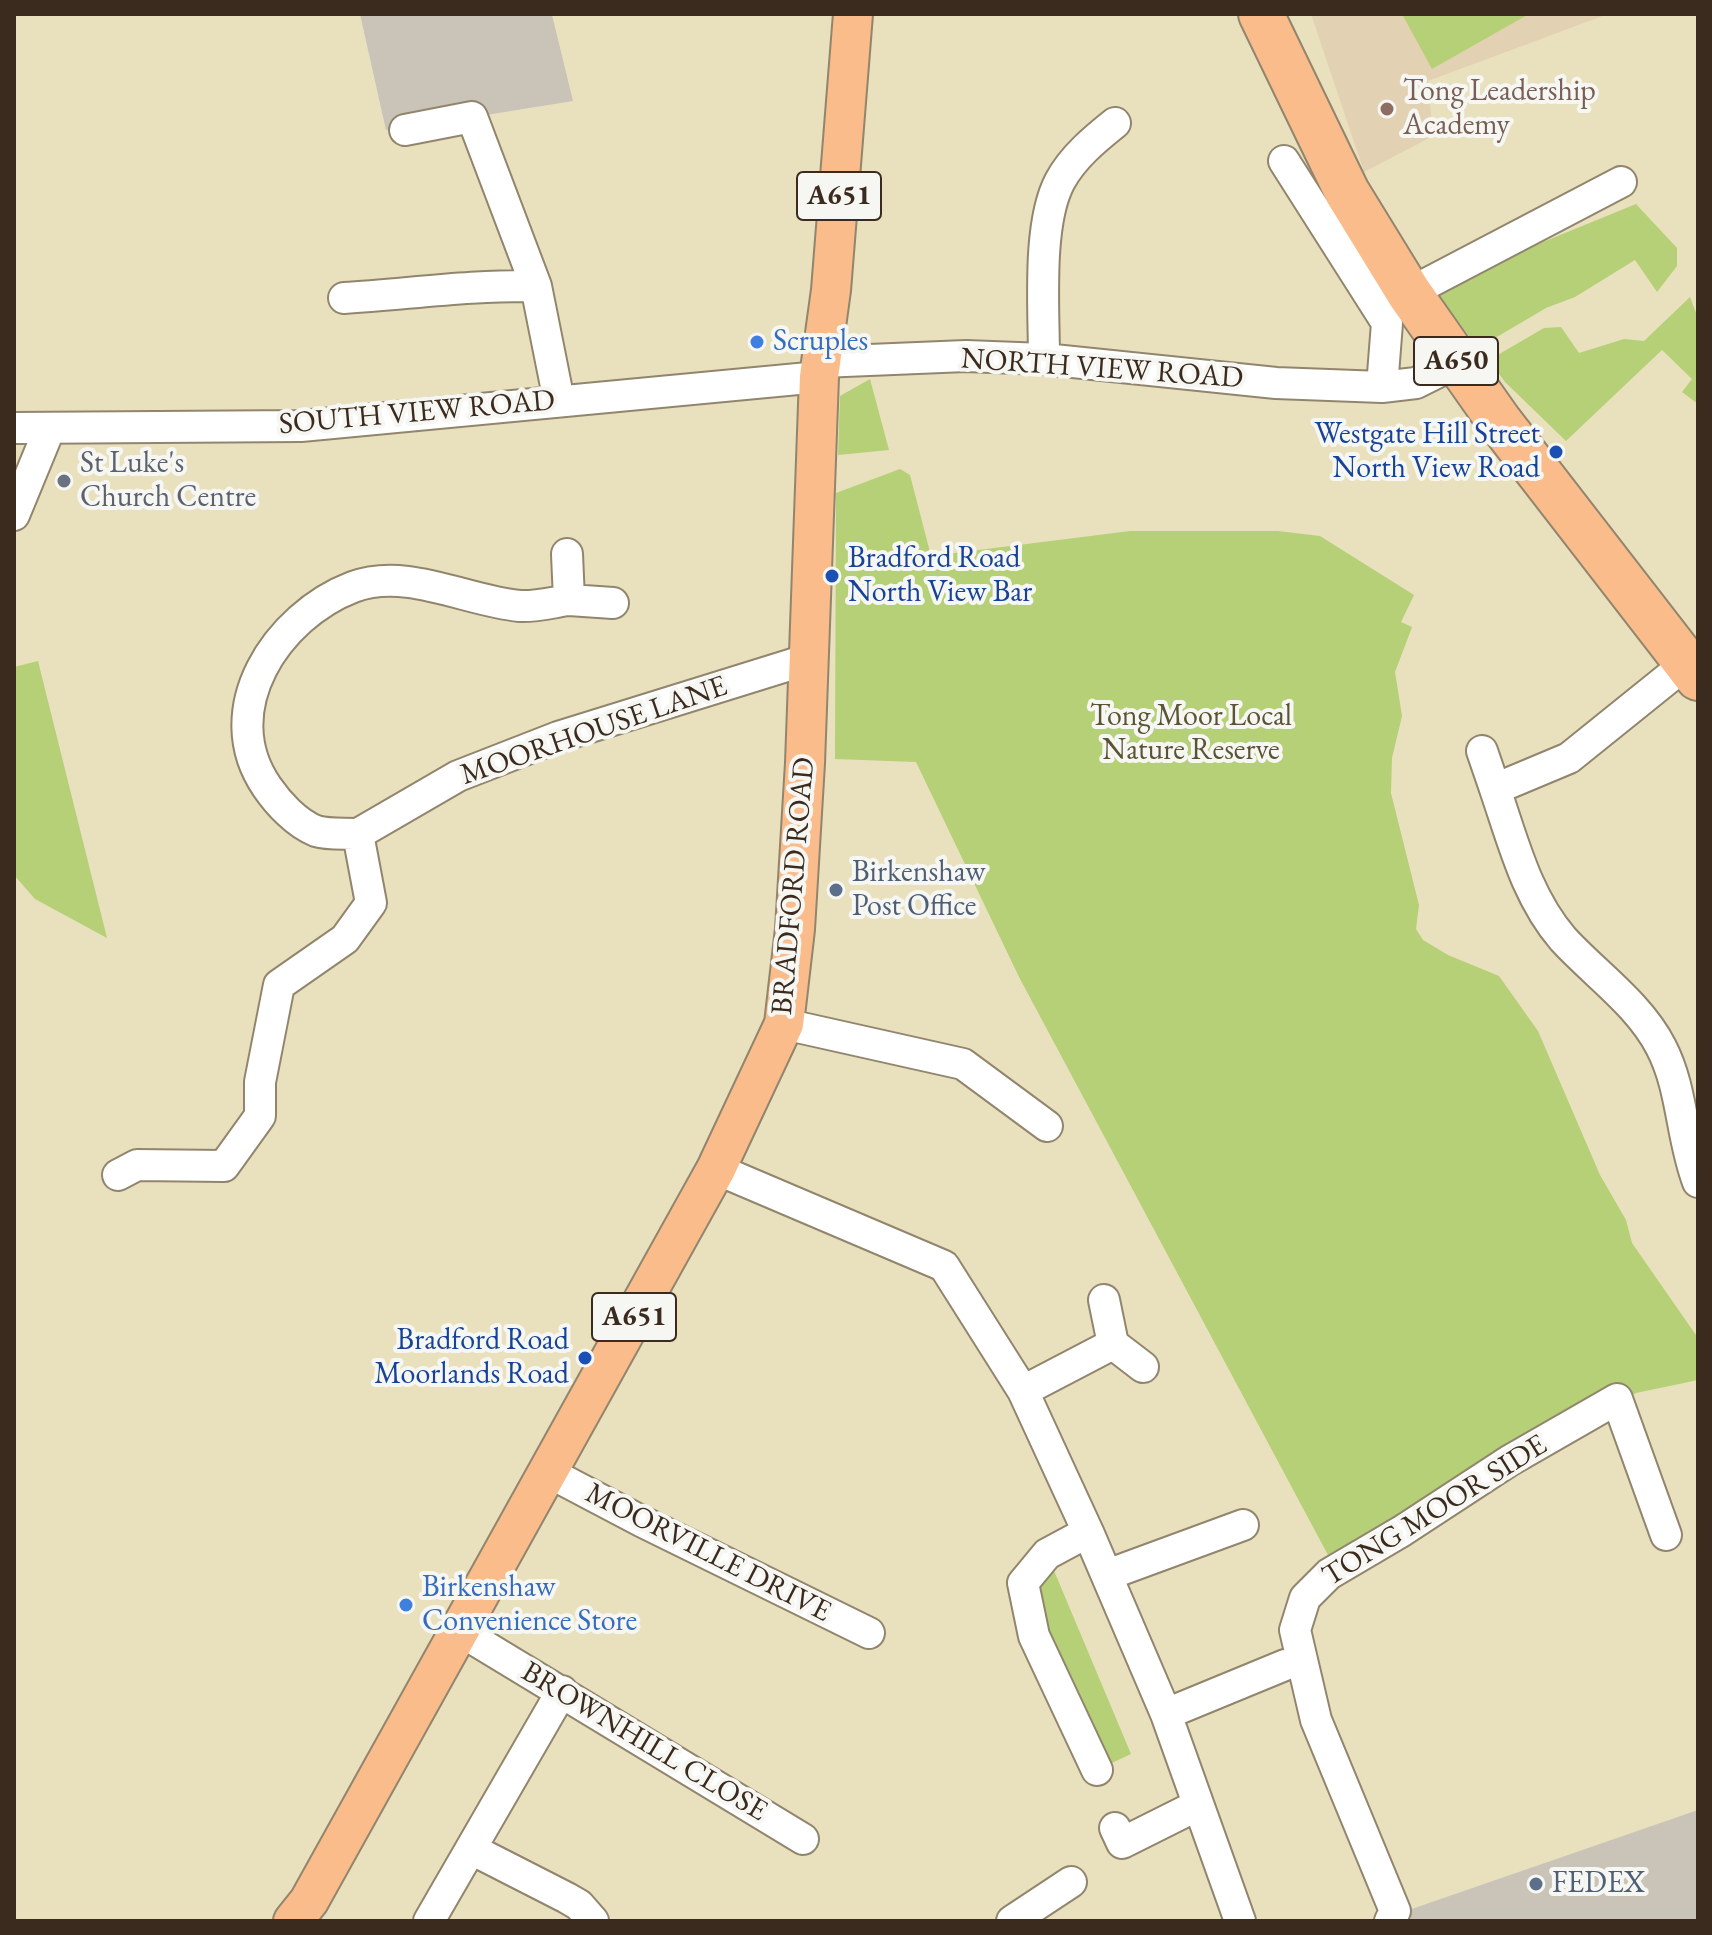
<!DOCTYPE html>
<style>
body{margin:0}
#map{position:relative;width:1712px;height:1935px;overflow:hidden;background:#e9e0be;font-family:"EB Garamond",serif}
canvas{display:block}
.frame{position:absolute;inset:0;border:16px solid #3b2a1e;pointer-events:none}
</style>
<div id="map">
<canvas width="1712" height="1935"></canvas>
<div class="frame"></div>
</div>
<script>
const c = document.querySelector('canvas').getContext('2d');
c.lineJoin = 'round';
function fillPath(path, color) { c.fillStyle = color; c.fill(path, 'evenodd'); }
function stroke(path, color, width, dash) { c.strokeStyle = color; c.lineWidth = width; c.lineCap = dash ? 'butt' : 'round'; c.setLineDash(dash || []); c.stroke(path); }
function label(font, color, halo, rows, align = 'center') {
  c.font = font + ' "EB Garamond",serif'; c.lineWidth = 8; c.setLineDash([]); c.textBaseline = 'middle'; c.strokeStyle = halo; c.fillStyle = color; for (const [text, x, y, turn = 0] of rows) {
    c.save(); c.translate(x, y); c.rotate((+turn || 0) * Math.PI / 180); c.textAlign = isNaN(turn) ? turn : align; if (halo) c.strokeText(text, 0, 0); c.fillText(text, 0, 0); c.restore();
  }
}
fillPath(new Path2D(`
 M1311,14H1608L1428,81L1433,136L1364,172Z`), '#e3d1b4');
fillPath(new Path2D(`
 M360,14H554L552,15L573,101L486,115L481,108L386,130Z
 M1698,1810V1921H1412L1406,1911Z`), '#cac3b8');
fillPath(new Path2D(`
 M1402,14H1529L1432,69Z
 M1636,204L1677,248V266L1657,292L1635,260L1575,297L1546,308L1478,348L1437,293L1521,251Z
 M1690,297L1698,318V404L1682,392L1692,379L1662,350L1566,441L1505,382L1489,360L1544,328L1561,327L1579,353L1624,339L1644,341Z
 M870,379L889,450L838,455L840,396Z
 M900,469L910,475L931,556L1130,531H1278L1320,536L1414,595L1401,622L1412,627L1395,672L1402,716L1392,758L1391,793L1419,905L1416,929L1423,940L1448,955L1499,976L1538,1031L1600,1175L1626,1220L1632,1243L1698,1338V1380L1636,1393L1388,1548L1377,1527L1328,1555L1019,977L916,762L835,759L836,493Z
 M38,661L107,938L35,899L14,875V667Z
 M1047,1554L1131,1754L1097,1770L1023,1583Z`), '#b5d076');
const minor = new Path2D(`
 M405,130L472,117L536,286L559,401
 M1284,161L1387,323L1382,387
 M1409,293L1621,182
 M344,298C408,294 471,285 536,286
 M1044,359C1044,309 1037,224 1060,181C1073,157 1095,139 1115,123
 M821,362L966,356L1044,359L1276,383L1382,387L1416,383L1458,362
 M14,428L301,426L819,377
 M14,515L49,430
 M569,600L613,603
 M1687,663L1569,758L1495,789C1513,841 1526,896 1563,939C1595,974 1639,1004 1661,1047C1683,1089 1681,1138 1698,1182
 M1482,751L1495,789
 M358,834C346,833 328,835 316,831C296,823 278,803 267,787C214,710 277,616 353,587C407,567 466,601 520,606C536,607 554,602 569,600L567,554
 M784,1024L963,1064L1047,1126
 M716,1169L944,1266L1023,1391L1088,1532L1166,1714L1240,1921
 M118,1175L137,1165L224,1166L260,1116V1082L279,985L345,939L371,903L358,834L458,776L558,737L809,659
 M1113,1344L1143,1367
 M1023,1391L1113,1344L1104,1300
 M548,1472L641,1521L869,1633
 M1088,1532L1047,1554L1023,1583L1034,1636L1097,1770
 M1107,1575L1243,1525
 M460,1631L803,1839
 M1166,1714L1285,1665
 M1115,1828L1122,1843L1198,1805
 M471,1849L567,1898L579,1905L593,1921
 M429,1921L562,1691
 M1012,1921L1071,1882
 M1390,1921L1395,1911L1316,1720L1295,1630L1305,1598L1329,1574L1402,1531L1509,1461L1617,1399L1666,1535`);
const major = new Path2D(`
 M293,1921L309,1901L716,1169L784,1024L795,929L805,763L819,377L831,290L853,14`);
const highway = new Path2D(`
 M1261,14L1347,192L1409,293L1499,421L1698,678`);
stroke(minor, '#92856e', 34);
stroke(major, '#92856e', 42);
stroke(highway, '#92856e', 48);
stroke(minor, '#fff', 30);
stroke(major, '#f9bc8a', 38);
stroke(highway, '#f9bc8a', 44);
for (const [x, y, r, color] of [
 [1387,109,8,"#8d6e63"],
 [757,342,8,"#3f7fe0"],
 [1556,452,8,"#1a4fb4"],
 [64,481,8,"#6b7280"],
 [832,576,8,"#1a4fb4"],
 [836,890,8,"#5c6f8a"],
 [585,1358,8,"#1a4fb4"],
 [406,1605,8,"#3f7fe0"],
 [1536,1884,8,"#5c6f8a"]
]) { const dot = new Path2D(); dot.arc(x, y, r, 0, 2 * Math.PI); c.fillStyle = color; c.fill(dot); stroke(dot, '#f6f6f2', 3); }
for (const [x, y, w] of [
 [839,196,84],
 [1456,361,84],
 [634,1317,84]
]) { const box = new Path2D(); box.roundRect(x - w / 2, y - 24, w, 48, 6); c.fillStyle = '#f6f6f2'; c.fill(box); stroke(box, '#3b2a1e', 2); }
label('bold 28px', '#3b2a1e', null, [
 ["A651",839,196],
 ["A650",1456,361],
 ["A651",634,1317]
]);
label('30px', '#785e54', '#f6f6f2', [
 ["Tong Leadership",1403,92],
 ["Academy",1403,126]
], 'left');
label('30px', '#366cbe', '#f6f6f2', [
 ["Scruples",773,342],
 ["Birkenshaw",422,1588],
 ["Convenience Store",422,1622]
], 'left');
label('30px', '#3b2a1e', '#f6f6f2', [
 ["NORTH VIEW ROAD",1102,369,4],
 ["SOUTH VIEW ROAD",417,413,-5],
 ["MOORHOUSE LANE",594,731,-19],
 ["BRADFORD ROAD",794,886,-85],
 ["TONG MOOR SIDE",1435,1511,-32],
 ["MOORVILLE DRIVE",708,1553,27],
 ["BROWNHILL CLOSE",644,1742,31]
]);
label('30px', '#164399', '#f6f6f2', [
 ["Westgate Hill Street",1540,435],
 ["North View Road",1540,469],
 ["Bradford Road",848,559,"left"],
 ["North View Bar",848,593,"left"],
 ["Bradford Road",569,1341],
 ["Moorlands Road",569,1375]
], 'right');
label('30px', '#5b616d', '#f6f6f2', [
 ["St Luke's",80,464],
 ["Church Centre",80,498]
], 'left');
label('30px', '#5a5434', '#f6f6f2', [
 ["Tong Moor Local",1191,717],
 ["Nature Reserve",1191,751]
]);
label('30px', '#4e5e75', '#f6f6f2', [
 ["Birkenshaw",852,873],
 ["Post Office",852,907],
 ["FEDEX",1552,1884]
], 'left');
</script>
